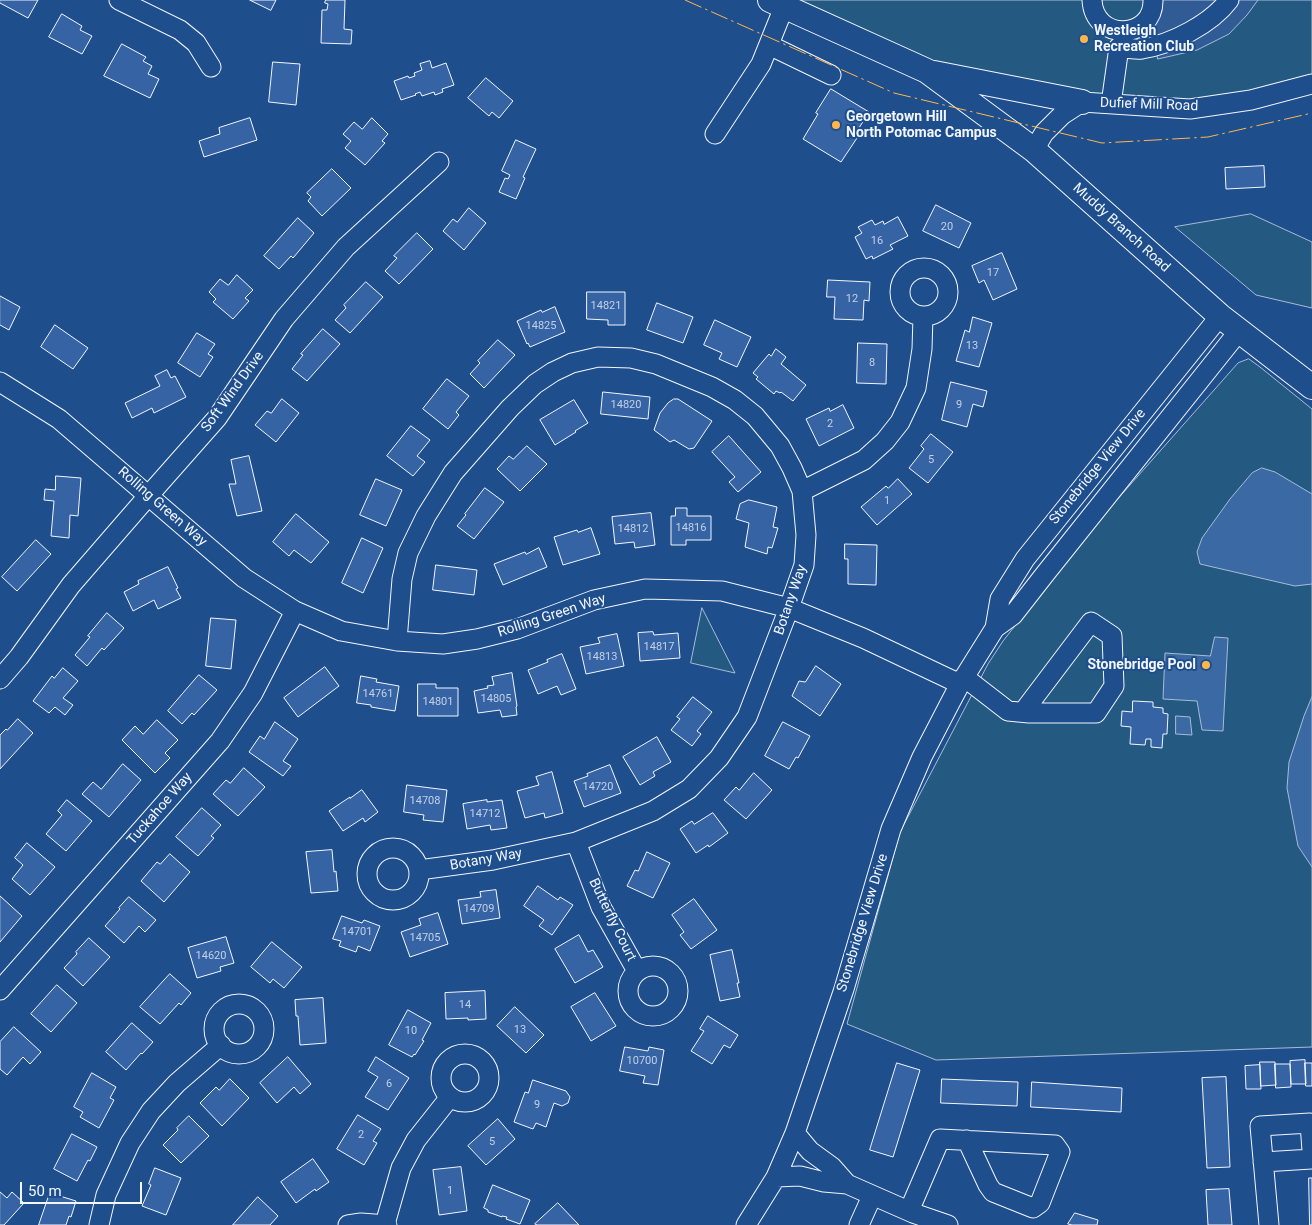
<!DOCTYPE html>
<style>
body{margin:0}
#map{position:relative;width:1312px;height:1225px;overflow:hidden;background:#1f4e8c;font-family:Roboto,sans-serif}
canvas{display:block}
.scale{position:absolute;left:20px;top:1182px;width:122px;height:22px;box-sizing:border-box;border:2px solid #f2f6ff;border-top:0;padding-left:6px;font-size:15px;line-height:18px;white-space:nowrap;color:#f2f6ff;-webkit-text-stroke:4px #1f4e8c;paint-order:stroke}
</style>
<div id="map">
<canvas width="1312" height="1225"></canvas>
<div class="scale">50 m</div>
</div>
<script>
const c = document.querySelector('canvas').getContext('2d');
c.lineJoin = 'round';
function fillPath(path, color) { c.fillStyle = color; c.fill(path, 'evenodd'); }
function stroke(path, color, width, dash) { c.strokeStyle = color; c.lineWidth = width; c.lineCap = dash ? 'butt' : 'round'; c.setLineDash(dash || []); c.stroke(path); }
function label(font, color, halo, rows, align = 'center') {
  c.font = font + ' Roboto,sans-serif'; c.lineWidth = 4; c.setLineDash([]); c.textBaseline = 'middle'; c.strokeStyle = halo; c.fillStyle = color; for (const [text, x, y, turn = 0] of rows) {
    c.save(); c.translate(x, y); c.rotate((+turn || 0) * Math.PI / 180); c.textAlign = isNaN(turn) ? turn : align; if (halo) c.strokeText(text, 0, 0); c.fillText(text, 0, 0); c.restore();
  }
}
const green = new Path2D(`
 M770,0H1312V84L1190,109L927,71Z
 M1251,214L1312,242V308L1256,295L1175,227Z
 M1249,359L1260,367L1312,409V1047L936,1060L847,1024L900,832L988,664L1003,641L1099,520L1238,363Z
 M702,608L735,673L691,663Z`);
fillPath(green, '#245a82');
stroke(green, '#a8bbd7', 1);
const parking = new Path2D(`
 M1148,0H1258L1247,15L1229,34L1197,50L1158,59Z`);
fillPath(parking, '#305b95');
stroke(parking, '#a8bbd7', 1);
const water = new Path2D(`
 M1262,468L1275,472L1312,494V584L1295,586L1200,564L1197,552L1202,538L1230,499L1252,473Z
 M1215,637L1228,638L1223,731L1202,730L1197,701L1163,699L1165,653L1210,656Z
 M1312,697V867L1298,846L1287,788L1289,762L1304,716Z
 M1176,716L1190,717L1192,735L1176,734Z`);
fillPath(water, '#3b69a3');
stroke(water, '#a8bbd7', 1);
const building = new Path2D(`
 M0,0H38L28,18L0,3Z
 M250,0H276L271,10Z
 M326,0H345L344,29L352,30L351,44L321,43L322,10H327L328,4L325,3Z
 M62,14L82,26L80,30L92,36L82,54L49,37Z
 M122,44L146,57L143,61L152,66L148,74L159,79L150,98L104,76Z
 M430,61L432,68L446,63L454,85L442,89L443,92L435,95L434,92L422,96L420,92L415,94L416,95L401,100L394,81L408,76L409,78L415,76L414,73L422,70L420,64Z
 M273,62L300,64L296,105L269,102Z
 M486,78L513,101L499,118L492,112L489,116L468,98Z
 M831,89L869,112L854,136L857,138L841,162L803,139L818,114L816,113Z
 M250,118L257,140L204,157L199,141L220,134L219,128Z
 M372,118L388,134L382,141L385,143L365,165L345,148L351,141L343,134L354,122L362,129Z
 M516,140L536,149L523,177L525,178L516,199L499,192L505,178L508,179L510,175L502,171Z
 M1264,166L1265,187L1226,189L1225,168Z
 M332,169L351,188L322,216L308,201L311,197L307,193Z
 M936,205L971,223L959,248L923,231Z
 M469,208L486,223L464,250L443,231L453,219L457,222Z
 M898,217L908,236L890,245L893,249L873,259L872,256L866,259L855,237L862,233L858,227L872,220L875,225L883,221L884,224Z
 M298,218L314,233L293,258L291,256L279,269L264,256Z
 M417,233L433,249L399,284L385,271L397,258L394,256Z
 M1002,253L1017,289L993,300L984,280L979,283L972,266Z
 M237,275L253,290L245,298L249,301L233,319L213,302L216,299L209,292L220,279L228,285Z
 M828,280L870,282L869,301L864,300L863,320L834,319L835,297H827Z
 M366,282L383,297L350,333L335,320L346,308L344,305Z
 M587,292H625V325H608V320L587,319Z
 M0,296L20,307L9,330L0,325Z
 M657,303L693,317L683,343L647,330Z
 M555,307L565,332L530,347L528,343L527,344L517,321L541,310L542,312Z
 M973,317L992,323L979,367L956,361L965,330L969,332Z
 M715,320L751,337L737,367L719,359L722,353L704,345Z
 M55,325L88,348L73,369L41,347Z
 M323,329L340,344L307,381L292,369L303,355L301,354Z
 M197,333L215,344L208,354L213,357L200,377L178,363Z
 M498,340L515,355L484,388L470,374L480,363L478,361Z
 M858,343L887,344L886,384L857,383Z
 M776,349L786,357L781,364L806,385L793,401L781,392L780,393L776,391L774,394L756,379L758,377L753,373L769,354L771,356Z
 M167,370L171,378L175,376L186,397L154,413L152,408L132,418L125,403L160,386L155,376Z
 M447,379L469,396L456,412L459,415L448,429L423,409Z
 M951,382L987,391L983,407L973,404L967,427L942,420Z
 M603,392L650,397L648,419L601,414Z
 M282,399L299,413L276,442L255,425L267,411L271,413Z
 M674,399H678L712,421L694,448L689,449L674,440L670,442L654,430L660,413L668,403Z
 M574,400L588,423L575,431L576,432L555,445L540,420Z
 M843,405L854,428L819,446L806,419L829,408L830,411Z
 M411,426L430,440L417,456L425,462L413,476L387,456Z
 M931,434L953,452L928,483L909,468L924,449L921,446Z
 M729,436L761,472L738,492L729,482L735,477L712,452Z
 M527,446L547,464L520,491L497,469L509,456L513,459Z
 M249,456L262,511L237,516L229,484H236L231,460Z
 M56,476L81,478L78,516L70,515L69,538L51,536L54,501L44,500L45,489L55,490Z
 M376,479L402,490L386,526L360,515Z
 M898,479L912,494L877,525L861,507L886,486L888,488Z
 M485,488L504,502L474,539L457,526L466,515L465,514Z
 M749,500L777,507L773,527L778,528L772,548L768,547L767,554L745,547L749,523L736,519L740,504Z
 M676,508H687V516H711V540H686V545H671V516H675Z
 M651,513L655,545L635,548L634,542L615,544L612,517Z
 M296,514L329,542L311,563L294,550L289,556L273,542Z
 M591,528L600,554L563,565L554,537L577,530L578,532Z
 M362,538L383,548L363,593L342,583Z
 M36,540L51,554L17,591L2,577Z
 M845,544L877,545L876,585L848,584V559H845Z
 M539,548L547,567L503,585L494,564L525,552L526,554Z
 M436,565L477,570L474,595L433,590Z
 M168,567L178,588L176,589L181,598L158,609L154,600L133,611L124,592L139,584L138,581Z
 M107,613L124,628L104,650L102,648L87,666L75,655L90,637L88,636Z
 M211,618L236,620L231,669L206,666Z
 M653,632L654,635L678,633L680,658L640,661L638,633Z
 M617,634L624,666L586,674L580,647L600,643L598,638Z
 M562,654L576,689L561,695L557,686L538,694L528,670L548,662L547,660Z
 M816,666L841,684L820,716L792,696L799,681L805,682Z
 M325,667L339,686L298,717L284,698Z
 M63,668L78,681L63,698L73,705L65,715L55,707L49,713L33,701L52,676L54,678Z
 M512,673L517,706L516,707L517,715L502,717L500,710L478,713L474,691L488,688L487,686L494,685L492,677Z
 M199,675L217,690L194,715L192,713L182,724L168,711Z
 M361,676L377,679L376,682L399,686L395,711L371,707V705L357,703Z
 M418,684H436V688H458V716H418Z
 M693,697L712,712L697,731L701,734L692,746L671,730L680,719L677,717Z
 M1133,701L1153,702V707L1163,708V713L1168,714L1167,734H1163L1162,748L1151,747V739H1146L1145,745L1130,744L1131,727L1121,726L1122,711L1132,712Z
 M18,719L33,733L0,769V735L6,729L7,730Z
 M157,720L178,740L165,753L170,758L155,773L122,740L135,726L143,734Z
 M275,722L298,739L283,761L291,766L283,776L249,752L260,736L264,739Z
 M783,722L810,736L798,758L796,757L789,769L765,756Z
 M657,737L671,762L653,772L655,776L640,785L623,757Z
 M123,764L141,780L109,817L82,794L93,782L101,789Z
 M610,765L621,793L584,807L574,781L588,776L587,774Z
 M244,768L265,787L238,816L213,794L226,780L230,783Z
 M552,772L563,813L545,818L544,813L525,818L517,791L539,785L536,777Z
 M754,773L772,790L746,819L724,800L736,787L739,790Z
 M407,785L447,790L443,822L423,820L424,815L404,812Z
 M362,790L378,812L365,822L363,818L343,831L329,811L350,797V798Z
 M67,800L92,821L66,851L46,834L62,815L58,811Z
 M487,800V802L502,800L507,828L491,830L490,825L467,829L463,804Z
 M202,808L221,825L211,836L214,838L198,856L176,837Z
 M713,813L728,833L709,847L708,845L696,853L680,829L692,821L694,824Z
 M27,843L55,867L30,895L12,879L23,865L15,858Z
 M332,850L334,872L336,871L338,891L311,893L306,852Z
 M647,852L670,863L653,898L627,886L635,870L638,871Z
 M170,854L190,872L164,902L141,881L157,862L160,864Z
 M538,886L558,900L560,897L573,905L552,935L539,926L544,920L524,906Z
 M496,890L500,918L462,924L458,900L481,897L480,892Z
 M0,896L22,916L0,942Z
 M129,897L156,920L145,932L139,926L124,943L105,926L120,909L119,908Z
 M694,899L717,930L691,949L680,935L684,932L672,915Z
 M438,913L448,944L410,957L401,932L421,925L419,919Z
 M342,916L362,923L364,920L380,926L370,951L358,946L356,952L339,946L341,941L333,939Z
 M579,935L588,952L593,950L603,967L575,983L555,949Z
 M226,937L234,963L220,967L221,971L197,978L188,948Z
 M89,938L110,957L83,986L64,968L77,954L76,952Z
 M272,942L302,967L284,988L273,979L270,983L251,967Z
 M732,950L739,983H737L740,997L720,1001L710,955Z
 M170,974L191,993L181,1005L179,1003L160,1024L140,1007Z
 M57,985L77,1003L51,1032L31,1014Z
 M485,991L486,1019L468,1020V1018L446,1019L445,993Z
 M595,993L616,1026L591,1041L571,1007Z
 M323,998L326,1043L300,1045L298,1016H296L295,1000Z
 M515,1007L544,1035L526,1053L497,1026Z
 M408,1010L431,1023L422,1040L424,1041L415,1055L414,1054L412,1057L389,1045Z
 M708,1016L738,1035L730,1048L724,1045L712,1064L691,1051L704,1031L700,1029Z
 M132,1023L153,1042L142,1054L141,1053L126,1070L106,1052Z
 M14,1027L41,1052L30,1064L23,1057L7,1075L0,1069V1042Z
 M625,1047L648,1051L649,1047L664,1050L658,1085L643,1083L645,1076L620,1071Z
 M288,1057L311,1084L300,1094L294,1087L277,1103L260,1083Z
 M376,1057L409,1078L388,1110L365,1097L378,1077L368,1071Z
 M1305,1060L1306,1084H1291L1290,1061Z
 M1260,1062H1275L1276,1085L1261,1086Z
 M897,1063L920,1070L893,1157L870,1150Z
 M1305,1063H1312V1086H1306Z
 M1275,1064H1290L1291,1087L1276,1088Z
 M1260,1065L1261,1089H1246L1245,1066Z
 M92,1073L116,1087L110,1098L114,1100L99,1128L80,1117L83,1112L74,1107Z
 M1226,1077L1230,1167L1207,1168L1202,1078Z
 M230,1079L249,1098L222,1126L200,1103L216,1087L219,1090Z
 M942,1079L1018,1082L1017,1106L941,1103Z
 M533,1080L566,1091L570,1097L568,1103L562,1106L554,1103L546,1127L536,1123L533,1129L514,1122L525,1092L528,1093Z
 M1032,1082L1122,1088L1121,1112L1031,1107Z
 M358,1115L381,1129L373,1141L377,1143L364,1165L337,1149Z
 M189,1116L209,1136L181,1163L163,1145L178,1130L177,1128Z
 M498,1119L515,1139L486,1165L468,1146Z
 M72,1134L97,1147L90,1161L88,1160L77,1181L54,1169Z
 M313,1159L329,1182L316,1191L315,1189L296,1203L281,1182Z
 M461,1167L467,1211L439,1215L433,1170Z
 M155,1168L181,1178L166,1215L142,1206L151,1185L149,1184Z
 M1309,1178H1312V1225H1310Z
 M493,1185L530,1200L520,1224L506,1219L507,1217L502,1216V1217L488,1212V1210L484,1208Z
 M1229,1189L1232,1225H1208L1206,1190Z
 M0,1192L7,1198L12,1192L24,1203L4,1225H0Z
 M50,1193L76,1201L71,1217L69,1216L66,1225H39Z
 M258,1197L278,1216L270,1225H233Z
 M558,1203L579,1225H537L535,1224Z
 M1075,1213L1098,1220L1097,1225H1072L1068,1224Z`);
fillPath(building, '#3563a3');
stroke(building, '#f2f6ff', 1);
const minor = new Path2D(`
 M119,0L180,30L196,43L211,67
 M1092,0C1094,42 1154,40 1153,0
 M769,45L831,75
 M1111,104L1119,47C1126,48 1135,50 1142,49C1172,44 1211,24 1229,0
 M715,134L761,64L784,7
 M1034,150L1044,133L1062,115L1082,102L1190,109L1251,100L1312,84
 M900 292a24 24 0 1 1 48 0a24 24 0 1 1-48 0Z
 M0,382L59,419L244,578L295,611L341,631L397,641L443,644L477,639L517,629L594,600L645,589L722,591L789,608L863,638L960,684
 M802,491L864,460L885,441L900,422L916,388L922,349L923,316
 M995,628L1013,615L1045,574L1239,331
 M397,641L402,579L408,553L426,516L453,473L510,408L535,384L553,372L572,363L598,357L631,358L656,364L712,387L735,400L755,416L780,446L792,468L802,491L806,535L804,565L789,608L747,717L719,758L689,789L653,811L576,842L493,860L419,870
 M964,677L1008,711L1029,713H1096L1114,686L1112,636L1091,622L1023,712
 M0,679L19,657L71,585L149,495L217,418L284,319L346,247L439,162
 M576,842L601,907L637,971
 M367 874a26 26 0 1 1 52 0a26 26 0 1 1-52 0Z
 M628 991a25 25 0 1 1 50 0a25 25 0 1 1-50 0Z
 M0,990L220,741L253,693L295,611
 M214 1029a25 25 0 1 1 50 0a25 25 0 1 1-50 0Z
 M441 1078a24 24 0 1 1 48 0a24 24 0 1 1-48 0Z
 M795,1133L810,1151L832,1167L847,1184
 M1263,1162L1312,1159
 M776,1177L800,1176L824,1182L847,1184L913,1213L948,1225
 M909,1211L940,1139L1055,1145L1060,1152L1040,1203L1033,1208L993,1192L988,1185L967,1140
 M385,1224L401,1168L416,1140L450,1097
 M99,1225L106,1195L130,1143L151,1111L177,1083L221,1045
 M348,1225L361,1223L387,1225
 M746,1225L776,1177L795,1133L844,989L891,829L922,757L950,703L960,684L995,628L1000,599L1025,559L1220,316
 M859,1225L872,1196
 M1269,1225L1260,1126L1310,1123L1312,1151`);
const major = new Path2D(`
 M770,0L927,71L1034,150L1220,316L1312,387
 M934,73L1082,102`);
stroke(minor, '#f2f6ff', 21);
stroke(major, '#f2f6ff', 26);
stroke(minor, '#1f4e8c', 19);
stroke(major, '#1f4e8c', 24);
stroke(new Path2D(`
 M685,0L894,93L1102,143L1208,137L1312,113`), '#ffb74d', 1, [18, 4, 2.5, 4]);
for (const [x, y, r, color] of [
 [1084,39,5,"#ffb74d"],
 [836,125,5,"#ffb74d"],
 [1206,665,5,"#ffb74d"]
]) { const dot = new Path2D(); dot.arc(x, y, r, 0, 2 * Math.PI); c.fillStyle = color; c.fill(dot); stroke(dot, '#1f4e8c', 2); }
label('11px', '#c3d1e8', null, [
 ["20",947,227],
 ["16",877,241],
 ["17",993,273],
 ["12",852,299],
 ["14821",606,306],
 ["14825",541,326],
 ["13",972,346],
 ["8",872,363],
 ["14820",626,405],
 ["9",959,405],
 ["2",830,424],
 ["5",931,460],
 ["1",887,501],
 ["14816",691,528],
 ["14812",633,529],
 ["14817",659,647],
 ["14813",602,657],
 ["14761",378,694],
 ["14805",496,699],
 ["14801",438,702],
 ["14720",598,787],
 ["14708",425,801],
 ["14712",485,814],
 ["14709",479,909],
 ["14701",357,932],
 ["14705",425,938],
 ["14620",211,956],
 ["14",465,1005],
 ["13",520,1030],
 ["10",411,1031],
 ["10700",642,1061],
 ["6",389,1084],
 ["9",537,1105],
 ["2",361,1135],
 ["5",492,1142],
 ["1",450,1191]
]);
label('bold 14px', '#f2f6ff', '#1f4e8c', [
 ["Westleigh",1094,31],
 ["Recreation Club",1094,47],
 ["Georgetown Hill",846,117],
 ["North Potomac Campus",846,133],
 ["Stonebridge Pool",1196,665,"right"]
], 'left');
label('14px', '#f2f6ff', '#1f4e8c', [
 ["Dufief Mill Road",1149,105,2],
 ["Muddy Branch Road",1121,228,42],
 ["Soft Wind Drive",233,392,-54],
 ["Stonebridge View Drive",1098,467,-51],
 ["Rolling Green Way",162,507,41],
 ["Botany Way",791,600,-71],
 ["Rolling Green Way",552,616,-18],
 ["Tuckahoe Way",160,809,-49],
 ["Botany Way",486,860,-10],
 ["Butterfly Court",612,920,64],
 ["Stonebridge View Drive",863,923,-73]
]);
</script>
